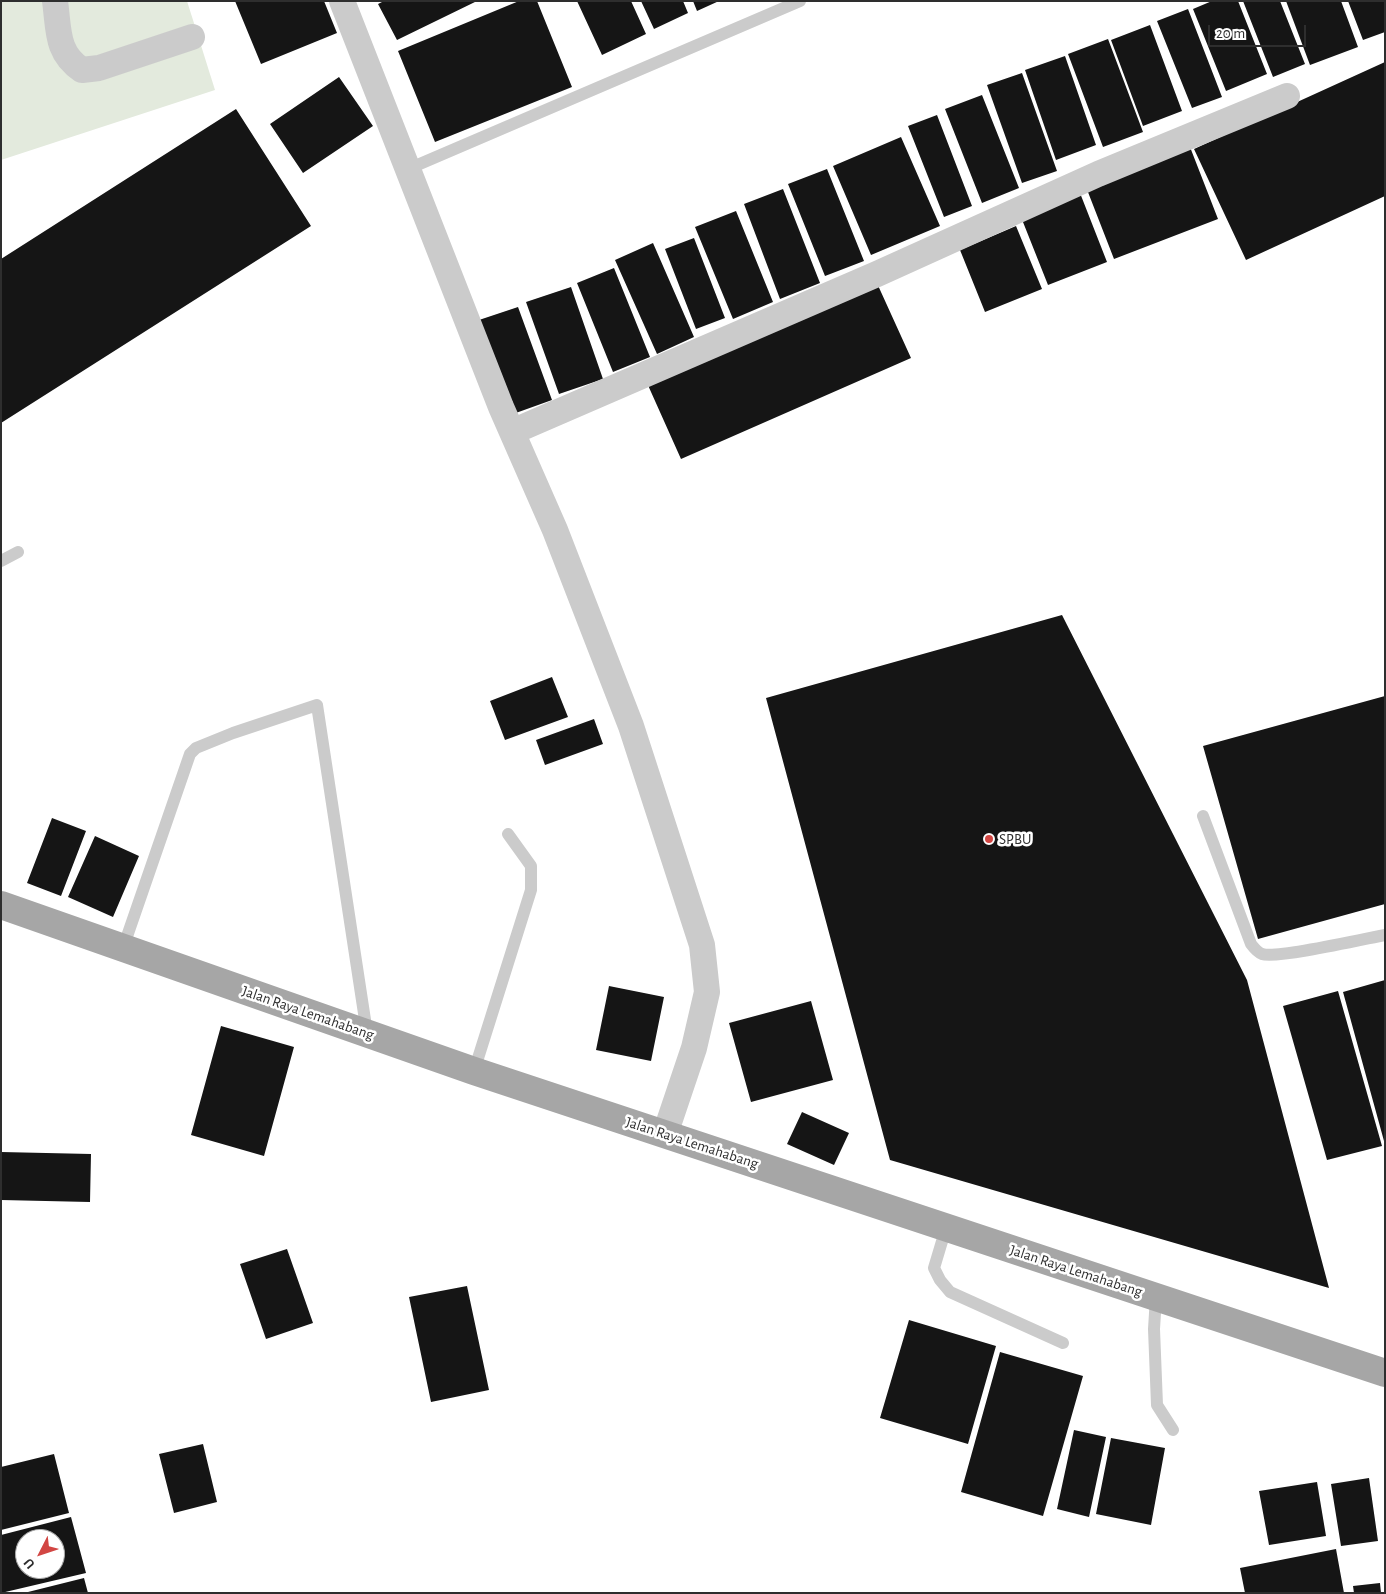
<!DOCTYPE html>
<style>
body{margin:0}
#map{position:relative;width:1386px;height:1594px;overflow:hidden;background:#fff;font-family:"Alegreya Sans",sans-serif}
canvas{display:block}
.frame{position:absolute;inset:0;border:2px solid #2e2e2e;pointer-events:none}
.north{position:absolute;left:15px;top:1529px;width:50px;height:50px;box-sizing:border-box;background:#fff;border:1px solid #ababab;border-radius:50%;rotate:229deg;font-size:14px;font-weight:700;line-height:20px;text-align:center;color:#2e2e2e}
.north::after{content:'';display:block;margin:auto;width:18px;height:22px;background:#d24643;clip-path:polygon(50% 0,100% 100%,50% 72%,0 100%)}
.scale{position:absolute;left:1208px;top:25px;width:98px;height:22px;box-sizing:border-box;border:2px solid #2e2e2e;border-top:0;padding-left:6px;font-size:15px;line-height:18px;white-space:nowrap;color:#2e2e2e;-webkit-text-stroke:4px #fff;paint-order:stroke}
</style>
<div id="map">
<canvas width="1386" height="1594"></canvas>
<div class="frame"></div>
<div class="north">U</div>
<div class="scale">20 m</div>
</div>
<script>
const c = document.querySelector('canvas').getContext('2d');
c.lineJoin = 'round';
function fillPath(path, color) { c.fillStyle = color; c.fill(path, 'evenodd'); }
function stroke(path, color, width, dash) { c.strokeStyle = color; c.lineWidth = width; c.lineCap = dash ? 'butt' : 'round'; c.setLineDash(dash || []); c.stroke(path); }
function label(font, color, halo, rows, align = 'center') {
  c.font = font + ' "Alegreya Sans",sans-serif'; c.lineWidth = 5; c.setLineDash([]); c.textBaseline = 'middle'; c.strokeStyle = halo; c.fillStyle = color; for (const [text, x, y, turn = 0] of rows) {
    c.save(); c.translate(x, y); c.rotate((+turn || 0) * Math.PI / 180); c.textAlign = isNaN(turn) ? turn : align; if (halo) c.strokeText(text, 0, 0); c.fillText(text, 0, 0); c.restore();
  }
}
fillPath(new Path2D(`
 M1,1H187L215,90L1,160Z`), '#e3eadd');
fillPath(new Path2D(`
 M235,1H324L337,33L261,64Z
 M384,1H477L397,40L378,4Z
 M519,1H537L572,87L435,142L398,51Z
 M577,1H631L646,34L602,55Z
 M641,1H683L688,13L654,29Z
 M693,1H719L697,11Z
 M1212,1H1238L1267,74L1226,91L1193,9Z
 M1243,1H1280L1305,64L1273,77Z
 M1286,1H1341L1358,47L1310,65Z
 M1348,1H1385V32L1363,40Z
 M1188,9L1222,97L1192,108L1157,21Z
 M1150,25L1182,111L1143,126L1111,40Z
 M1108,39L1143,132L1103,147L1068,54Z
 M1065,56L1096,145L1056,160L1025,70Z
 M1385,62V196L1246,260L1194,149Z
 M1022,73L1057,171L1022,183L987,85Z
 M339,77L373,126L303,173L270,124Z
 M982,95L1019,188L982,203L945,109Z
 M236,109L311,226L1,423V259Z
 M937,115L972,206L944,217L908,126Z
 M901,137L940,226L871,255L833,166Z
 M1190,147L1218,219L1114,259L1086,187Z
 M827,169L864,261L825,276L788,184Z
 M783,189L820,283L780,299L744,204Z
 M1080,193L1107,262L1048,285L1021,217Z
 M736,211L773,302L733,319L695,227Z
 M1016,226L1042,289L985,312L960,250Z
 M694,238L725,318L696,329L665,249Z
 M653,243L694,337L657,354L615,260Z
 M614,268L650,357L613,372L577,283Z
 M876,281L911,358L681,459L647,383Z
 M571,287L603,379L559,394L526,302Z
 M518,307L552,400L513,414L479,320Z
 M1062,615L1247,980L1329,1288L890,1160L766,698Z
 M552,677L568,717L505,740L490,701Z
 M1385,696V904L1258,939L1203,746Z
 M594,719L603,744L545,765L536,740Z
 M52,818L86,831L61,896L27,883Z
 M95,836L139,856L113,917L68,897Z
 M1385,980V1141H1384L1343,992Z
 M609,986L664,997L651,1061L596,1050Z
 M1338,991L1382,1146L1327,1160L1283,1006Z
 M811,1001L833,1080L751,1102L729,1023Z
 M221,1026L294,1047L264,1156L191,1135Z
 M802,1112L849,1133L834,1165L787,1144Z
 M1,1152L91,1154L90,1202L1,1200Z
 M287,1249L313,1323L266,1339L240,1264Z
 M467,1286L489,1390L431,1402L409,1297Z
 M909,1320L996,1346L968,1444L880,1418Z
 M1000,1352L1083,1376L1043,1516L961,1492Z
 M1074,1430L1106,1437L1089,1517L1057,1509Z
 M1111,1438L1165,1448L1151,1525L1096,1514Z
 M203,1444L217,1502L174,1513L159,1454Z
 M54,1454L69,1513L1,1530V1467Z
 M1369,1478L1378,1541L1341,1546L1331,1484Z
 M1317,1482L1326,1536L1269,1545L1259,1491Z
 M71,1517L86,1573L1,1593V1535ZM25,1539H55V1569H25Z
 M1336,1549L1344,1593H1245L1240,1568Z
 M84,1578L88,1593H29L28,1592Z
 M1380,1583L1381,1593H1354L1353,1586Z`), '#151515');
stroke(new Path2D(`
 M408,169L800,1
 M1,561L18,552
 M1203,816L1251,944C1254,948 1257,952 1262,954C1277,959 1364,939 1385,935
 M123,948L190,754L196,748L233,733L317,705L367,1033
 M474,1071L531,890V866L508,834
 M946,1228L934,1268L940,1280L950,1292L1063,1343
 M1156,1297L1154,1329L1157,1405L1173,1430`), '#cbcbcb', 12);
stroke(new Path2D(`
 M55,1C59,30 56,53 82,70L99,68L192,37
 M342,1L501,407L555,530L631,726L702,945L707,992L694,1048L665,1134
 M512,432L877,274L1098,174L1287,96`), '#cbcbcb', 26);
stroke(new Path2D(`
 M1,905L474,1071L1385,1373`), '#a6a6a6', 28);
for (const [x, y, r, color] of [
 [989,839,5,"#d24643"]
]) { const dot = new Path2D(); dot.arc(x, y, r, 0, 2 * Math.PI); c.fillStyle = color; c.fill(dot); stroke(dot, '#fff', 2); }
label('15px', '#2e2e2e', '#fff', [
 ["SPBU",999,839]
], 'left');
label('15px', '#2e2e2e', '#fff', [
 ["Jalan Raya Lemahabang",308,1013,19],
 ["Jalan Raya Lemahabang",692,1143,18],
 ["Jalan Raya Lemahabang",1076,1271,18]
]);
</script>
